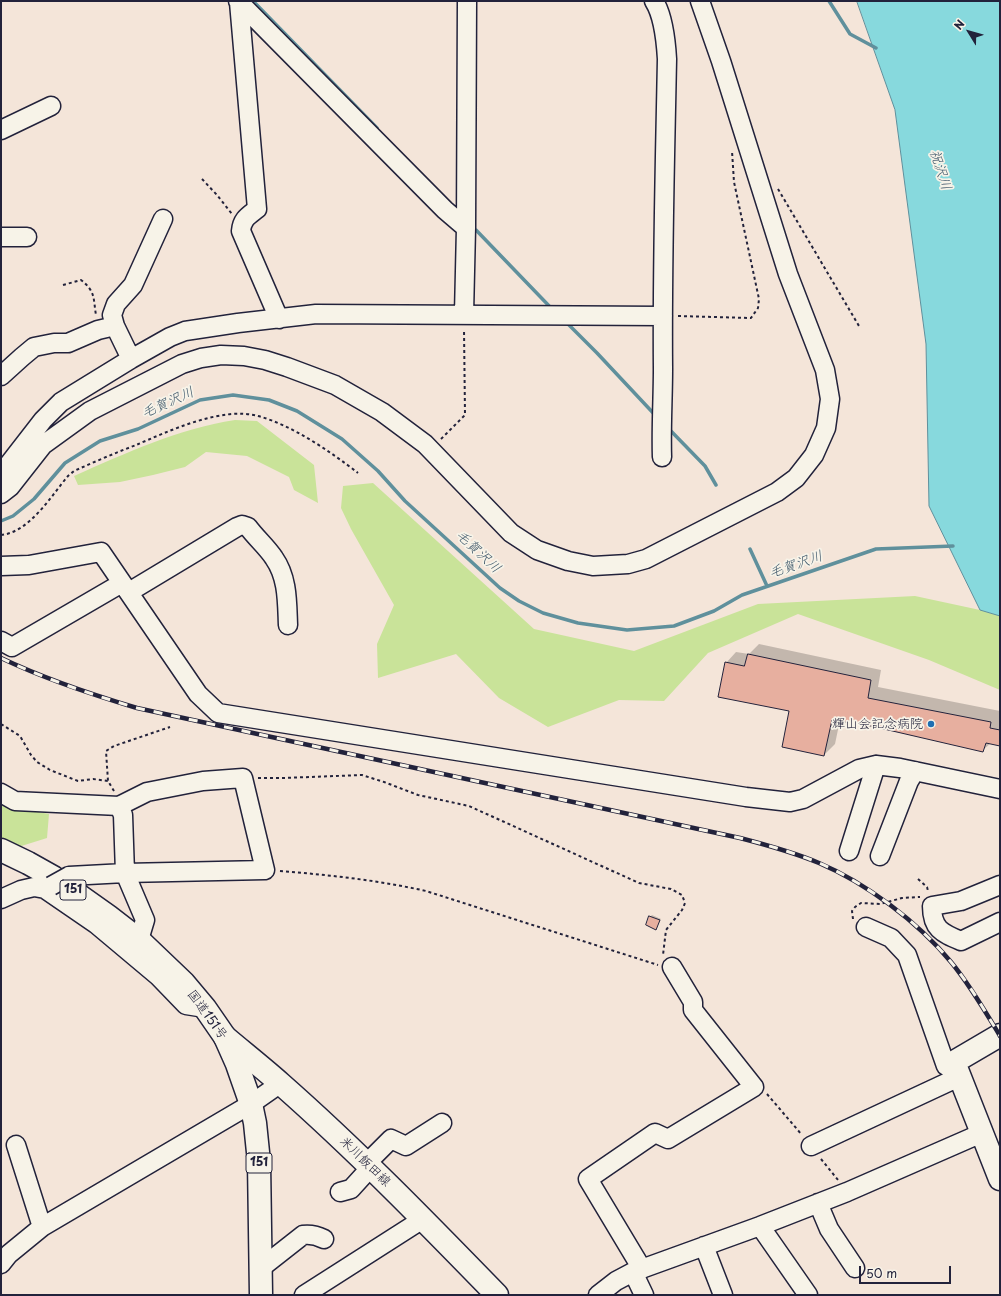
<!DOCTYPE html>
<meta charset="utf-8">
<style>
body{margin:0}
#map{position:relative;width:1001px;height:1296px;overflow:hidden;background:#f4e5d9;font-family:"Playpen Sans",sans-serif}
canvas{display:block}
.frame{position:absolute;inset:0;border:2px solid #22223b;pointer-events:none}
.north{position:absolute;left:949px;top:12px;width:40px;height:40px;-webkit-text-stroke:3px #f7f3e8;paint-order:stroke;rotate:307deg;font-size:11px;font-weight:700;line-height:16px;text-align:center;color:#22223b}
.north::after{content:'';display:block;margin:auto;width:14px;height:18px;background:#22223b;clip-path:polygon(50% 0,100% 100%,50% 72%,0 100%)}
.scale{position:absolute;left:859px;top:1266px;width:92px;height:18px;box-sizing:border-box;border:2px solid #22223b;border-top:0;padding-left:5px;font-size:12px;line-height:14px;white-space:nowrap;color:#22223b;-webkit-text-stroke:3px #f7f3e8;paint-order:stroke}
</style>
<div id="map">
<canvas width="1001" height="1296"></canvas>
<div class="frame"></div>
<div class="north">N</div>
<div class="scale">50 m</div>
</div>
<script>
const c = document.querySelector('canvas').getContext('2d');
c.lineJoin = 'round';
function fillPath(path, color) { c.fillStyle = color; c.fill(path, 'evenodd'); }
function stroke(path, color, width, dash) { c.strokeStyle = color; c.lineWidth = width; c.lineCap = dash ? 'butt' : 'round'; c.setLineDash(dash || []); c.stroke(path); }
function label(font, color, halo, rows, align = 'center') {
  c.font = font + ' "Playpen Sans","Klee One",sans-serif'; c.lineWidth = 3.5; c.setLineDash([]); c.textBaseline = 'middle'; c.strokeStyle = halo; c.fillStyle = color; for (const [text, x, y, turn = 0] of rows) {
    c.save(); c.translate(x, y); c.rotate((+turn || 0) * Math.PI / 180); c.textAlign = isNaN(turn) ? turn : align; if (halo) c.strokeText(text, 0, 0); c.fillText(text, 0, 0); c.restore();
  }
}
fillPath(new Path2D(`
 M235,420L257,421L314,465L318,503L294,490L289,477L247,456L206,452L185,467L153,475L120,482L78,485L74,476C126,453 178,429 235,420Z
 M373,483L534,629L634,651L758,604L915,596L980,610L1000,616V690L929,660L798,614L708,653L664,701L619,700L548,727L499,698L456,654L378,678L377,644L394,605L351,529L341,508L343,486Z
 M1,805L49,814L47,838L15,848L1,840Z`), '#c9e399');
const water = new Path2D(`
 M857,1H1000V616L980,610L929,506L926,344L895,110Z`);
fillPath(water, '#87d9dd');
stroke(water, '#5f909c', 1);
fillPath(new Path2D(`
 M759,644L881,670L878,687L1000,711V745L991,743L983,750L871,725L840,720L835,744L824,755L790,710L726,663L736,652L749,654Z
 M652,915L661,919L656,928L650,917Z`), '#0003');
stroke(new Path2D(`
 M253,1L377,128
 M829,1L850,34L876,48
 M476,230L553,310
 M566,322L597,353L656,416
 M669,429L705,466L716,485
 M1,521L13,516L34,499L65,463L100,441L138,429L200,400L233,395L269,400L297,411L342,439L378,471L405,501L500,588L519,601L543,613L578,623L627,630L674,626L714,611L742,595L876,549L953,546
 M750,549L767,586`), '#5f909c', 3.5);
const building = new Path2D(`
 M748,654L871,680L868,698L991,722L990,728L1000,730V746L986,743L983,752L871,726L832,720L824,756L782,747L789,711L718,697L725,662L744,666Z
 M649,916L660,920L656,930L646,925Z`);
fillPath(building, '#e7af9f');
stroke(building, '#22223b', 1);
const minor = new Path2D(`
 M238,1L445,210L466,228
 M654,1C663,15 666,42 667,59C665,162 662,266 663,369C663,398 661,428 662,457
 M239,2L257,209C248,216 242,219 241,231L279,319
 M1,130L51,106
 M1,237H27
 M464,314L466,228L467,1
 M131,359L115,326L112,315L116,304L133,285L163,219
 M1,376L22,357L34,347L54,343H68L98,330L115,326
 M1,474L43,420L61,402L131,359L170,337L185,331L238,323L316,314L663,316
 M1,494L10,487L43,445L90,411L182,364L201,358L221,355L244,356L265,360L287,367L335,385L382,412L425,444L511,533L537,550L568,561L593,566L628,564L646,559L777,492L796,478L814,455L826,428L830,399L825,370L788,274L721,61L700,1
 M1,566L29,565L101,552L198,694L218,713L746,797L790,802L803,799L859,769L876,765L900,768L1000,789
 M129,592L237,527L242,525L248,527C256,538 267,547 274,558C288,578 287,602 288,625
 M1,641L12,647L122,583
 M1,793L15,801L119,806L147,792L203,781L243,778L265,870L125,873L69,876
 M119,806L123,815L125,873L145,920L139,940
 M849,851L876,765
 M880,856L909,781L915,771
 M1000,885L961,901L932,906C932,929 942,933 961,941L1000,922
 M1,899L21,890L34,887L45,889L96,924L158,976L186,1005L205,1008
 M866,927L891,938L907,955L946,1066L954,1062
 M16,1145L42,1227
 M811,1146L959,1077
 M367,1163L391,1139L406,1146L442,1123
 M340,1192L351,1189L371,1167
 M818,1203L829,1229L855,1268
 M760,1226L808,1295
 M704,1246L723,1295
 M1,1264L9,1254L42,1227L251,1104L281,1083
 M261,1268L303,1235C311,1234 316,1235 324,1239
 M642,1269L588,1179L655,1133L668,1139L754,1087L693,1010V1002L672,967
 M633,1272L644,1295
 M304,1295L423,1219
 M598,1295L616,1281L633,1272L760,1226L847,1192L982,1133`);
const major = new Path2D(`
 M1000,1035L954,1062L1000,1179
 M225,1037C244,1053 263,1068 281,1084C357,1151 427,1223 497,1295`);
const highway = new Path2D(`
 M1,850L28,863L53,877L108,916L139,940L184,983L205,1008L225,1037L237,1064L251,1104L255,1123L259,1162L261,1295`);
stroke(minor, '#22223b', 21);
stroke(major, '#22223b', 25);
stroke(highway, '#22223b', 25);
stroke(new Path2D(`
 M202,179L217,195L232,214
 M778,189L859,326
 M63,285L81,280C96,292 93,298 96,315
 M678,316L751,318L758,308L759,299L734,182L732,151
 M441,439L465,415L464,329
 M1,535C30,532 51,496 68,476L74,471C94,462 115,453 136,445C169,431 222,406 258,416C292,425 331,452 358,473
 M1,724L20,736L31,755L37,762L50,770L78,781L93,779L108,781
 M258,778H283L362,775L384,782L418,795L469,806L639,883L671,889L682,895L685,903L682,910L666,930L663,955
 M114,791L108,781L106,751L114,746L170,727
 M280,871C329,875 377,880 426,891L658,965
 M918,879L927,887L928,891
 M853,919L852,911L855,907L861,903L880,904L902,898L920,897
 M767,1094L802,1135
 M821,1159L838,1180`), '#22223b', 2, [3, 3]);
stroke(minor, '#f7f3e8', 18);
stroke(major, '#f7f3e8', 22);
stroke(highway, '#f7f3e8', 22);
const rail = new Path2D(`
 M1,658C45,679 90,694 137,708L740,838C767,845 793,852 819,863C866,883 918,922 951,962C970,985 985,1011 1000,1036`);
stroke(rail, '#22223b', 4.5);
stroke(rail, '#f7f3e8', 3, [9]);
const minorBridge = new Path2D(`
 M51,886L69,876`);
stroke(minorBridge, '#22223b', 21, []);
stroke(minorBridge, '#f7f3e8', 18);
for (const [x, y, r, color] of [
 [931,724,4,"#1f6fb2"]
]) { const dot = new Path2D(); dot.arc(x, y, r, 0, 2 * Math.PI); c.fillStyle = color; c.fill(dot); stroke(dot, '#f7f3e8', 1.5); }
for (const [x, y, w] of [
 [73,890,26],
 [259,1163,26]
]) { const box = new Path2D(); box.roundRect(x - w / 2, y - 10, w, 20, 3); c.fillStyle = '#f7f3e8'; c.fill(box); stroke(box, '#22223b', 1); }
label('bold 12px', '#22223b', null, [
 ["151",73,890],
 ["151",259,1163]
]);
label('13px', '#22223b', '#f7f3e8', [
 ["輝山会記念病院",923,724]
], 'right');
label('13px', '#22223b', '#f7f3e8', [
 ["国道151号",207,1015,54],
 ["米川飯田線",365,1162,44]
]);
label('italic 14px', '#40596c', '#f7f3e8', [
 ["祝沢川",940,170,72],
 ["毛賀沢川",168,403,-24],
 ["毛賀沢川",478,552,43],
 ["毛賀沢川",796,565,-19]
]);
</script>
